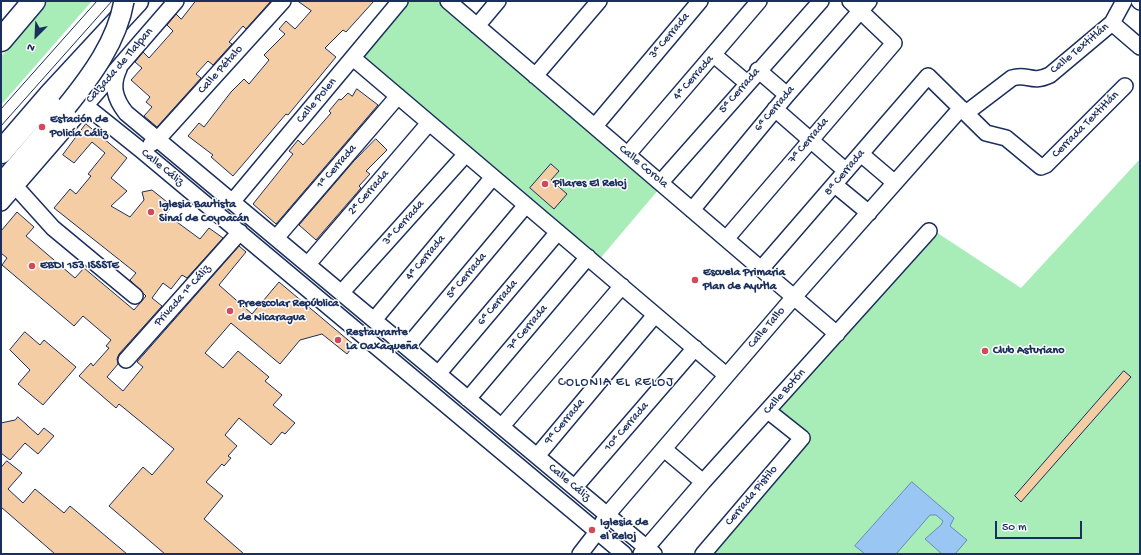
<!DOCTYPE html>
<meta charset="utf-8">
<style>
body{margin:0}
#map{position:relative;width:1141px;height:555px;overflow:hidden;background:#fff;font-family:"Gochi Hand",sans-serif}
canvas{display:block}
.frame{position:absolute;inset:0;border:2px solid #1b2f5e;pointer-events:none}
.north{position:absolute;left:16px;top:16px;width:40px;height:40px;-webkit-text-stroke:3px #fff;paint-order:stroke;rotate:204deg;font-size:11px;font-weight:700;line-height:16px;text-align:center;color:#1b2f5e}
.north::after{content:'';display:block;margin:auto;width:14px;height:18px;background:#1b2f5e;clip-path:polygon(50% 0,100% 100%,50% 72%,0 100%)}
.scale{position:absolute;left:995px;top:521px;width:87px;height:18px;box-sizing:border-box;border:2px solid #1b2f5e;border-top:0;padding-left:5px;font-size:12px;line-height:14px;white-space:nowrap;color:#1b2f5e;-webkit-text-stroke:3px #fff;paint-order:stroke}
</style>
<div id="map">
<canvas width="1141" height="555"></canvas>
<div class="frame"></div>
<div class="north">N</div>
<div class="scale">50 m</div>
</div>
<script>
const c = document.querySelector('canvas').getContext('2d');
c.lineJoin = 'round';
function fillPath(path, color) { c.fillStyle = color; c.fill(path, 'evenodd'); }
function stroke(path, color, width, dash) { c.strokeStyle = color; c.lineWidth = width; c.lineCap = dash ? 'butt' : 'round'; c.setLineDash(dash || []); c.stroke(path); }
function label(font, color, halo, rows, align = 'center') {
  c.font = font + ' "Gochi Hand",sans-serif'; c.lineWidth = 3; c.setLineDash([]); c.textBaseline = 'middle'; c.strokeStyle = halo; c.fillStyle = color; for (const [text, x, y, turn = 0] of rows) {
    c.save(); c.translate(x, y); c.rotate((+turn || 0) * Math.PI / 180); c.textAlign = isNaN(turn) ? turn : align; if (halo) c.strokeText(text, 0, 0); c.fillText(text, 0, 0); c.restore();
  }
}
fillPath(new Path2D(`
 M46,1H92L1,105V57Z
 M406,1H437L659,189L598,261L359,57Z
 M1140,159V554H710L807,442L774,414L936,232L1021,288Z`), '#a8ecb7');
const water = new Path2D(`
 M912,482L954,518L950,526L967,540L955,554H942L925,539L941,525L943,521L936,515H930L896,554H865L855,546Z`);
fillPath(water, '#99c6f3');
stroke(water, '#678ab7', 1);
const building = new Path2D(`
 M196,1H271L246,29L243,26L229,42L232,44L213,65L208,61L196,74L201,78L157,127L144,116L152,107L146,102L150,97L131,80L142,68L135,62L143,52L149,58L173,31L167,25L176,14L181,19Z
 M298,1H374L346,32L343,30L325,48L336,57L288,115L286,114L233,176L211,157L213,155L188,136L199,123L204,127L231,92L244,79L249,84L269,60L264,55L285,34L279,29L286,21L295,29L311,11Z
 M357,89L378,105L276,224L253,204L293,154L289,151L298,140L303,145L331,113L329,111L339,99L341,100L348,93L352,96Z
 M86,124L127,158L111,178L127,191L111,206L130,217L144,200L142,192L152,190L172,206L166,214L200,239L209,228L223,238L187,278L182,275L171,289L163,283L152,298L162,306L119,354L117,359L118,364L107,377L123,391L143,367L137,362L239,246L246,252L219,285L252,314L279,282L354,345L347,354L322,334L300,340L280,364L231,323L205,353L223,368L238,351L269,377L265,381L282,395L273,405L295,423L285,434L282,432L271,445L239,418L225,435L237,446L228,456L231,458L224,466L222,464L206,482L223,496L204,519L244,554H165L109,506L143,467L152,475L174,449L119,404L116,408L79,376L91,363L93,366L109,348L106,346L111,340L83,316L74,326L2,265L7,258L1,253V231L17,212L34,227L26,236L75,278L84,268L134,310L146,296L130,280L136,273L54,208L70,189L76,194L91,176L88,174L105,153L92,142L74,163L63,155Z
 M376,139L387,150L366,171L370,174L359,186L361,188L316,240L299,225L354,161Z
 M551,164L559,171L551,180L567,194L554,209L530,188Z
 M25,332L40,345L44,340L76,367L43,405L18,384L30,370L10,350Z
 M1124,371L1131,377L1021,502L1015,496Z
 M18,417L38,435L44,428L54,436L38,454L25,443L10,460L1,453V423L15,420Z
 M7,461L22,473L8,489L23,503L35,489L64,513L70,506L127,554H55L1,507V468Z`);
fillPath(building, '#f5cda4');
stroke(building, '#1b2f5e', 1);
const minor = new Path2D(`
 M448,1L837,334
 M1139,1L1140,2
 M1112,23L1140,47
 M477,26L498,1
 M714,55L747,83
 M353,58L726,375
 M119,69C111,86 115,99 126,113L654,554
 M758,70L787,95
 M535,76L599,1
 M64,95L86,106L141,150L624,554
 M775,109L846,171
 M966,113L1012,78C1028,73 1031,84 1050,75L1112,23L1124,1
 M595,126L700,1
 M151,144L158,139L283,1
 M628,154L759,1
 M861,154L895,183
 M661,182L821,1
 M835,185L869,213
 M16,187L53,228L135,296
 M233,201L400,1
 M1,203L176,1
 M692,210L787,95L869,1
 M276,238L398,96
 M726,239L894,43L850,1
 M308,264L429,123
 M761,269L928,76L986,133L1006,138L1041,167L1046,165L1125,86
 M342,292L466,154
 M374,320L493,177
 M407,347L526,205
 M126,360L240,232
 M438,374L558,232
 M468,399L588,257
 M502,426L622,286
 M664,449L703,482
 M537,456L655,315
 M575,487L695,348
 M580,554L597,532L607,515L794,297L961,108
 M641,554L703,482L929,231
 M703,554L802,438L768,411`);
const major = new Path2D(`
 M1,184L67,106`);
const highway = new Path2D(`
 M1,40L34,1
 M1,152L51,94L137,1`);
stroke(minor, '#1b2f5e', 18);
stroke(major, '#1b2f5e', 22);
stroke(highway, '#1b2f5e', 25);
stroke(minor, '#fff', 15);
stroke(major, '#fff', 19);
stroke(highway, '#fff', 22);
stroke(new Path2D(`
 M1,109L97,1
 M1,126L112,1`), '#1b2f5e', 1);
const majorBridge = new Path2D(`
 M67,106C92,75 117,41 124,1`);
stroke(majorBridge, '#1b2f5e', 22, []);
stroke(majorBridge, '#fff', 19);
for (const [x, y, r, color] of [
 [42,127,4,"#d1495b"],
 [545,184,4,"#d1495b"],
 [151,212,4,"#d1495b"],
 [32,266,4,"#d1495b"],
 [695,280,4,"#d1495b"],
 [230,311,4,"#d1495b"],
 [338,340,4,"#d1495b"],
 [985,351,4,"#d1495b"],
 [592,530,4,"#d1495b"]
]) { const dot = new Path2D(); dot.arc(x, y, r, 0, 2 * Math.PI); c.fillStyle = color; c.fill(dot); stroke(dot, '#fff', 1.5); }
label('12px', '#1b2f5e', '#fff', [
 ["3ª Cerrada",670,36,-50],
 ["Calle Textitlán",1080,49,-40],
 ["Calzada de Tlalpan",120,66,-49],
 ["Calle Pétalo",221,70,-48],
 ["4ª Cerrada",694,78,-49],
 ["5ª Cerrada",740,91,-49],
 ["Calle Polen",317,101,-50],
 ["6ª Cerrada",775,109,-50],
 ["Cerrada Textitlán",1086,125,-45],
 ["7ª Cerrada",809,141,-50],
 ["1ª Cerrada",337,167,-49],
 ["Calle Corola",643,167,40],
 ["Calle Cáliz",162,168,39],
 ["8ª Cerrada",845,173,-50],
 ["2ª Cerrada",369,193,-49],
 ["3ª Cerrada",404,223,-48],
 ["4ª Cerrada",426,258,-50],
 ["5ª Cerrada",467,276,-50],
 ["Privada 1ª Cáliz",183,296,-48],
 ["6ª Cerrada",498,303,-50],
 ["7ª Cerrada",528,328,-50],
 ["Calle Tallo",767,328,-49],
 ["Calle Botón",785,392,-48],
 ["9ª Cerrada",565,422,-50],
 ["10ª Cerrada",627,427,-49],
 ["Calle Cáliz",569,483,40],
 ["Cerrada Pistilo",752,496,-50]
]);
label('bold 12px', '#1b2f5e', '#fff', [
 ["Estación de",50,120],
 ["Policía Cáliz",50,134],
 ["Pilares El Reloj",553,184],
 ["Iglesia Bautista",159,205],
 ["Sinaí de Coyoacán",159,219],
 ["EBDI 153 ISSSTE",40,266],
 ["Escuela Primaria",703,273],
 ["Plan de Ayutla",703,287],
 ["Preescolar República",238,304],
 ["de Nicaragua",238,318],
 ["Restaurante",346,333],
 ["La Oaxaqueña",346,347],
 ["Club Asturiano",993,351],
 ["Iglesia de",600,523],
 ["el Reloj",600,537]
], 'left');
c.letterSpacing = '1px';
label('13px', '#1b2f5e', '#fff', [
 ["COLONIA EL RELOJ",616,383]
]);
c.letterSpacing = '0px';
</script>
